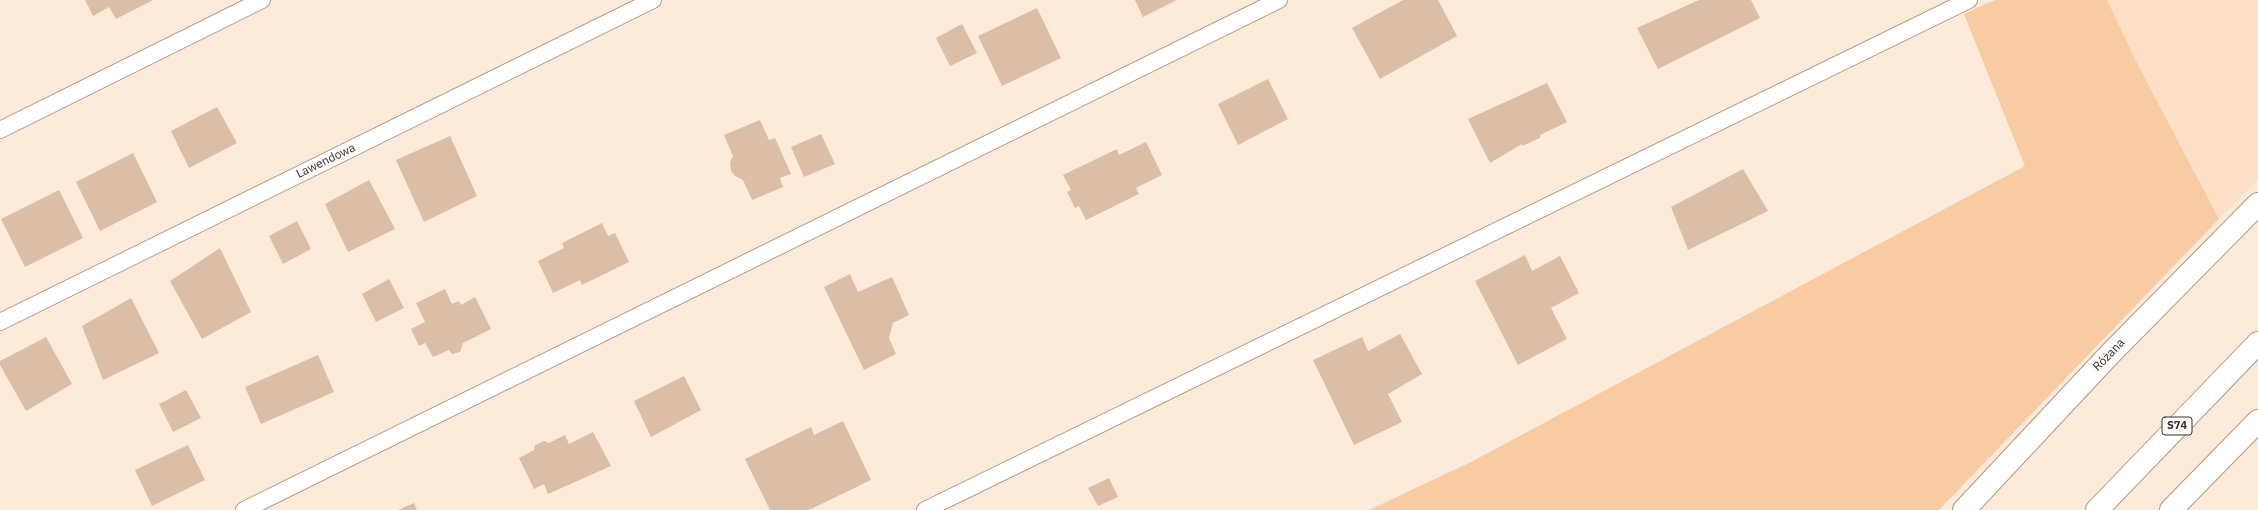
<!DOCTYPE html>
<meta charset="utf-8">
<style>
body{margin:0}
canvas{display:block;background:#fceada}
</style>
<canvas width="2258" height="510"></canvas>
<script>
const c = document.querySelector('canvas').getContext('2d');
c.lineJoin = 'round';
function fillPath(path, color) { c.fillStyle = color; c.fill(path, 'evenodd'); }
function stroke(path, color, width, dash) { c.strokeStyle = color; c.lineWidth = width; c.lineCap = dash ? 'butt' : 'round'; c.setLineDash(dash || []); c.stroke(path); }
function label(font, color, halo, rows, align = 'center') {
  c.font = font + ' "IBM Plex Sans",sans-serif'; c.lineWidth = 4; c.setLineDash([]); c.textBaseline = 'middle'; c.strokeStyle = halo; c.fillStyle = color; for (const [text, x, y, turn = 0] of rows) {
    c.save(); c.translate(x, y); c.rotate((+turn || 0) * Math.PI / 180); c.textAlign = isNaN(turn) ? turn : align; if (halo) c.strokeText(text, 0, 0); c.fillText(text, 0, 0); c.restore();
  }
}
fillPath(new Path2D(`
 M2107,0H2258V180L2219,219L2137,63Z`), '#fde0c7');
fillPath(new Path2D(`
 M1995,0H2107L2137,63L2219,219L1939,510H1369L1471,462L2025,166L1964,14Z`), '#f8cba3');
fillPath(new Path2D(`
 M85,0H153L116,19L109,7L93,16Z
 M1135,0H1177L1143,17Z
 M1403,0H1438L1457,36L1380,79L1352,28Z
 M1699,0H1751L1760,18L1658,69L1637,28Z
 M1037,8L1061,58L1002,86L978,36Z
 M962,24L977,53L950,66L936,38Z
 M1268,79L1288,119L1238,145L1218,104Z
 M1547,83L1567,122L1540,135V138L1522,146V144L1490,163L1468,119Z
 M217,107L237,143L189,168L171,131Z
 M760,120L769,140L775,138L791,174L780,178L783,187L752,200L743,180L735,176L731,171L730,162L733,156L724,135Z
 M821,134L835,164L804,177L791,147Z
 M450,136L477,196L424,222L396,160Z
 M1146,142L1162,175L1136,188L1139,194L1086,220L1079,206L1075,208L1067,192L1071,190L1063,175L1117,149L1119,155Z
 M133,153L157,202L100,231L76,182Z
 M1743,169L1768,211L1688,250L1671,207Z
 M369,180L395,229L348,252L325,204Z
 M59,190L83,238L25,267L1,219Z
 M297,221L311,249L283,264L269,236Z
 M602,223L608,236L615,233L629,262L582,285L580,280L553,293L538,261L564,248L562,243Z
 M220,248L251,312L202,339L170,281Z
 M1525,255L1532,271L1560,256L1579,293L1551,308L1567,339L1518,365L1475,281Z
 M850,274L858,292L892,277L909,315L893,323L889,338L896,354L864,370L824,287Z
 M389,279L404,308L376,322L362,294Z
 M445,289L452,304L459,301L461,305L475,297L491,329L463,343L460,352L452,354L449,350L433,357L425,343L419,346L411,329L425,322L416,303Z
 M131,298L159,353L103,380L82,326Z
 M1400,334L1422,374L1388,394L1402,422L1354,445L1313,360L1362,337L1368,351Z
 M46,337L72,384L26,411L0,365V361Z
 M318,355L334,392L261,424L245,387Z
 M684,376L701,410L651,437L634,401Z
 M186,390L201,418L173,432L159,404Z
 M843,421L871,480L809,510H770L745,459L811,427L814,435Z
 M593,432L611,466L548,494L544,484L534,489L519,458L534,450L535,445L544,441L549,443L565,435L569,444Z
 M188,445L205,480L152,506L135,470Z
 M1109,478L1118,497L1098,506L1088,488Z
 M414,503L417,510H398Z`), '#dbbea5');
const lane = new Path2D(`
 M0,130L262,0
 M0,322L653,0
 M244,510L1279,0
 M925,510L1969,0`);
const secondary = new Path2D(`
 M1964,510L2110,354L2258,204`);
const highway = new Path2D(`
 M2097,510L2258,343
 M2171,510L2258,421`);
stroke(lane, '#b3977f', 18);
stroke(secondary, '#b3977f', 24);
stroke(highway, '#b3977f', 24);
stroke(lane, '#fff', 16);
stroke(secondary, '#fff', 22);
stroke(highway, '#fff', 22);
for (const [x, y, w] of [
 [2177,426,30]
]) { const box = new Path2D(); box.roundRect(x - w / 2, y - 9, w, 18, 3); c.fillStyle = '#fafafa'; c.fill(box); stroke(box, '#3b3026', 1); }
label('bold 11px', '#3b3026', null, [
 ["S74",2177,426]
]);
label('12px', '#3b3026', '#fafafa', [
 ["Lawendowa",326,161,-26],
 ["Różana",2109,355,-46]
]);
</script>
